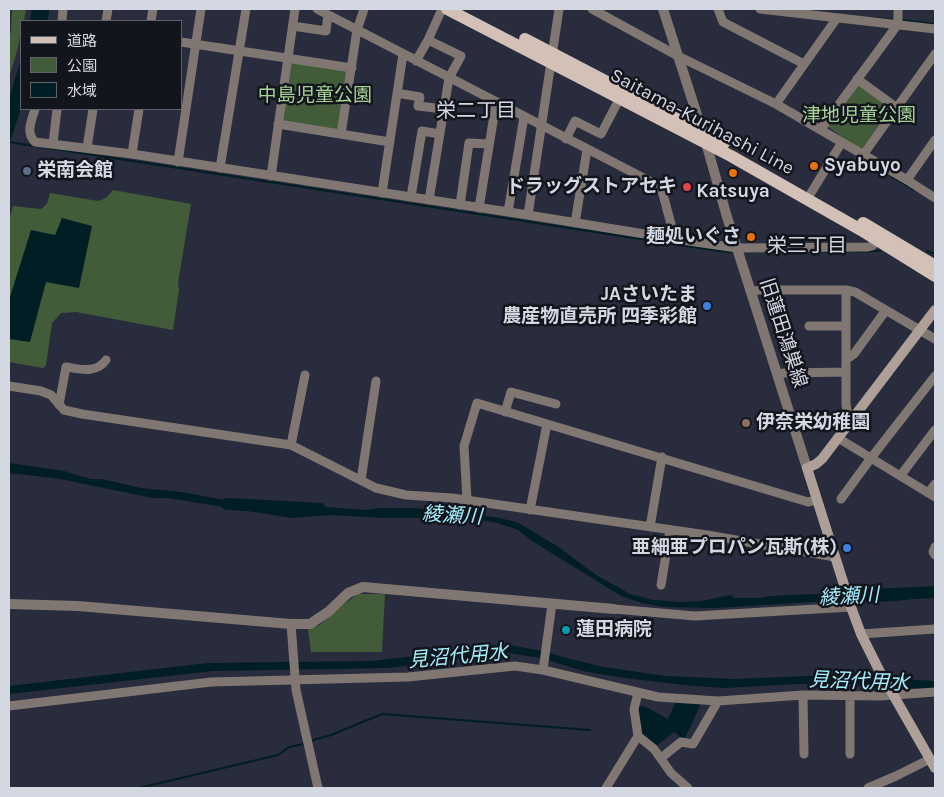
<!DOCTYPE html>
<meta charset="utf-8">
<style>
body{margin:0}
#map{position:relative;width:944px;height:797px;overflow:hidden;background:#282c3d;font-family:Karla,"Noto Sans JP",sans-serif}
canvas{display:block}
.frame{position:absolute;inset:0;border:10px solid #d4d8e3;pointer-events:none}
.legend{position:absolute;left:20px;top:20px;width:162px;height:90px;box-sizing:border-box;background:#13151d;border:1px solid #60636c;margin:0;padding:6px 9px;list-style:none;font-size:15px;color:#d4d8e3}
.legend li{display:flex;align-items:center;gap:10px;height:25px}
.legend b{width:25px;border:1px solid #60636c}
</style>
<div id="map">
<canvas width="944" height="797"></canvas>
<div class="frame"></div>
<ul class="legend">
<li><b style="height:6px;background:#d3c0b6"></b>道路</li>
<li><b style="height:14px;background:#425c39"></b>公園</li>
<li><b style="height:14px;background:#001e24"></b>水域</li>
</ul>
</div>
<script>
const c = document.querySelector('canvas').getContext('2d');
c.lineJoin = 'round';
function fillPath(path, color) { c.fillStyle = color; c.fill(path, 'evenodd'); }
function stroke(path, color, width, dash) { c.strokeStyle = color; c.lineWidth = width; c.lineCap = dash ? 'butt' : 'round'; c.setLineDash(dash || []); c.stroke(path); }
function label(font, color, halo, rows, align = 'center') {
  c.font = font + ' Karla,"Noto Sans JP",sans-serif'; c.lineWidth = 5; c.setLineDash([]); c.textBaseline = 'middle'; c.strokeStyle = halo; c.fillStyle = color; for (const [text, x, y, turn = 0] of rows) {
    c.save(); c.translate(x, y); c.rotate((+turn || 0) * Math.PI / 180); c.textAlign = isNaN(turn) ? turn : align; if (halo) c.strokeText(text, 0, 0); c.fillText(text, 0, 0); c.restore();
  }
}
fillPath(new Path2D(`
 M12,9H26V10L24,21H21C21,41 15,59 9,77V39L11,31Z
 M292,62L347,70L339,130L283,122Z
 M858,82L892,106L861,150L827,126Z
 M113,190L191,204L178,283L179,290L173,330L76,312L61,313L52,323L46,365L43,368L9,362V220L13,206L41,209L47,204L50,193L98,201L106,198Z
 M358,594H385L382,652H311L308,629L320,625L344,604Z`), '#425c39');
fillPath(new Path2D(`
 M32,9H49L48,21H30Z
 M21,59V109L9,144V99Z
 M62,218L92,226L79,288L46,282L30,342L9,339V300L31,230L55,235Z
 M9,463L64,471L91,479H101L141,488L182,492L256,506L278,508L326,507L366,510L380,508H416L494,517L517,522L557,546L596,575L630,594L653,600L680,602L701,601L731,595L734,598H760L769,596L837,593L882,595L935,587V595C910,599 886,605 861,599L715,608L664,607L642,603L621,596L532,541L518,530L498,523L469,518H386L330,515L292,518L167,498H153L60,479L9,473Z
 M509,645L543,651L563,657L603,667L667,676L734,679L808,676H836L935,681V689L819,683L724,688L683,685L617,677L583,671L541,658L508,653L469,657L388,668L213,671L9,694V686L208,663L372,661Z
 M675,703L701,704L684,740L674,732L655,747L640,734L638,706H644L668,719Z`), '#001e24');
stroke(new Path2D(`
 M873,18L896,20
 M900,20L935,24
 M9,142L719,251L733,252
 M884,172L914,190
 M927,251L935,254
 M765,252L880,251
 M310,741L331,735L382,714L590,730
 M139,788L278,755L289,747L304,744`), '#001e24', 2);
stroke(new Path2D(`
 M227,504L320,509
 M853,596L935,592`), '#001e24', 12);
stroke(new Path2D(`
 M317,9L661,187L675,239
 M592,9L678,56L776,104L907,180L935,198
 M718,9L723,22L804,64
 M760,9L935,29
 M62,21L63,9
 M106,21L108,9
 M151,21L153,9
 M293,26L326,31L328,15
 M428,40L442,9
 M181,42L352,68
 M416,61L428,40L461,56L449,78L429,200
 M857,79L897,108
 M397,93L420,97L418,106L444,109
 M776,104L837,18
 M35,109C32,120 25,132 35,142L132,154L528,215L675,239L737,248L868,247L872,246L877,241
 M278,124L390,142
 M821,129L898,24V9
 M341,134L357,30L364,9
 M566,139L575,121L601,134L622,94
 M53,144L57,109
 M87,148L93,109
 M132,154L139,109
 M863,155L935,54
 M178,162L201,9
 M220,168L246,9
 M271,176L295,9
 M907,180L935,140
 M382,193L403,54
 M811,193L842,142
 M411,197L422,131L440,134
 M460,205L469,143L489,144
 M479,208L496,103
 M508,212L524,117
 M528,215L559,9
 M575,223L587,150
 M846,290V404L847,411L852,419
 M751,292L759,290H846L855,292L935,339
 M809,326H846
 M846,357H850L854,354L886,310
 M777,374L785,373L846,372
 M9,386L41,391L51,395L64,410L82,414L291,445L376,488L406,495L452,498L707,535L835,557
 M59,405L66,367C80,369 96,374 106,360
 M505,412L511,392L556,404
 M838,438L935,497
 M291,445L305,375
 M901,475L935,430
 M361,480L376,381
 M928,493L935,484
 M841,499L871,458L935,376
 M467,500L464,446L477,403L808,502L817,500
 M530,510L547,424
 M650,527L662,457
 M935,547L933,552L935,555
 M661,585L670,530
 M614,609L695,616L851,607
 M291,624L296,690L318,788
 M861,634L935,629
 M543,670L552,604
 M638,693L634,709L638,736L654,749L671,773L688,788
 M803,695L804,754
 M850,696V754
 M9,706L211,682L408,677L515,666L543,670L658,697L718,701L803,695L880,696L935,692
 M661,758L681,742L693,744L718,701
 M606,788L638,736
 M868,788L896,776L930,759`), '#807672', 9);
stroke(new Path2D(`
 M663,9L706,143L727,217L807,468
 M9,604L78,606L291,624H310L328,612L348,593L363,587L614,609`), '#807672', 10);
stroke(new Path2D(`
 M935,310L822,459L816,464L807,468L851,607L861,634L879,670L935,768`), '#aea098', 10);
stroke(new Path2D(`
 M447,9L731,156L861,230L935,276
 M525,39L724,143
 M863,223L935,266`), '#d3c0b6', 12);
for (const [x, y, r, color] of [
 [814,166,5,"#e8710a"],
 [27,171,5,"#5c6f8a"],
 [733,173,5,"#e8710a"],
 [687,187,5,"#e0444e"],
 [751,237,5,"#e8710a"],
 [707,306,5,"#3f7fe0"],
 [746,423,5,"#8d6e63"],
 [847,548,5,"#3f7fe0"],
 [566,630,5,"#0f9aa8"]
]) { const dot = new Path2D(); dot.arc(x, y, r, 0, 2 * Math.PI); c.fillStyle = color; c.fill(dot); stroke(dot, '#13151d', 2); }
label('19px', '#a7d496', '#13151d', [
 ["中島児童公園",315,96],
 ["津地児童公園",859,116]
]);
label('19px', '#d4d8e3', '#13151d', [
 ["Saitama-Kurihashi Line",702,122,28],
 ["旧蓮田鴻巣線",783,333,72]
]);
label('bold 19px', '#d4d8e3', '#13151d', [
 ["Syabuyo",824,166],
 ["栄南会館",37,171],
 ["ドラッグストアセキ",677,187,"right"],
 ["Katsuya",733,192,"center"],
 ["麺処いぐさ",741,237,"right"],
 ["JAさいたま",697,295,"right"],
 ["農産物直売所 四季彩館",697,317,"right"],
 ["伊奈栄幼稚園",756,423],
 ["亜細亜プロパン瓦斯(株)",837,548,"right"],
 ["蓮田病院",576,630]
], 'left');
label('20px', '#d4d8e3', '#13151d', [
 ["栄二丁目",476,111],
 ["栄三丁目",807,246]
]);
label('italic 20px', '#a2eefc', '#13151d', [
 ["綾瀬川",452,516,3],
 ["綾瀬川",849,597,-3],
 ["見沼代用水",458,657,-5],
 ["見沼代用水",859,682,2]
]);
</script>
